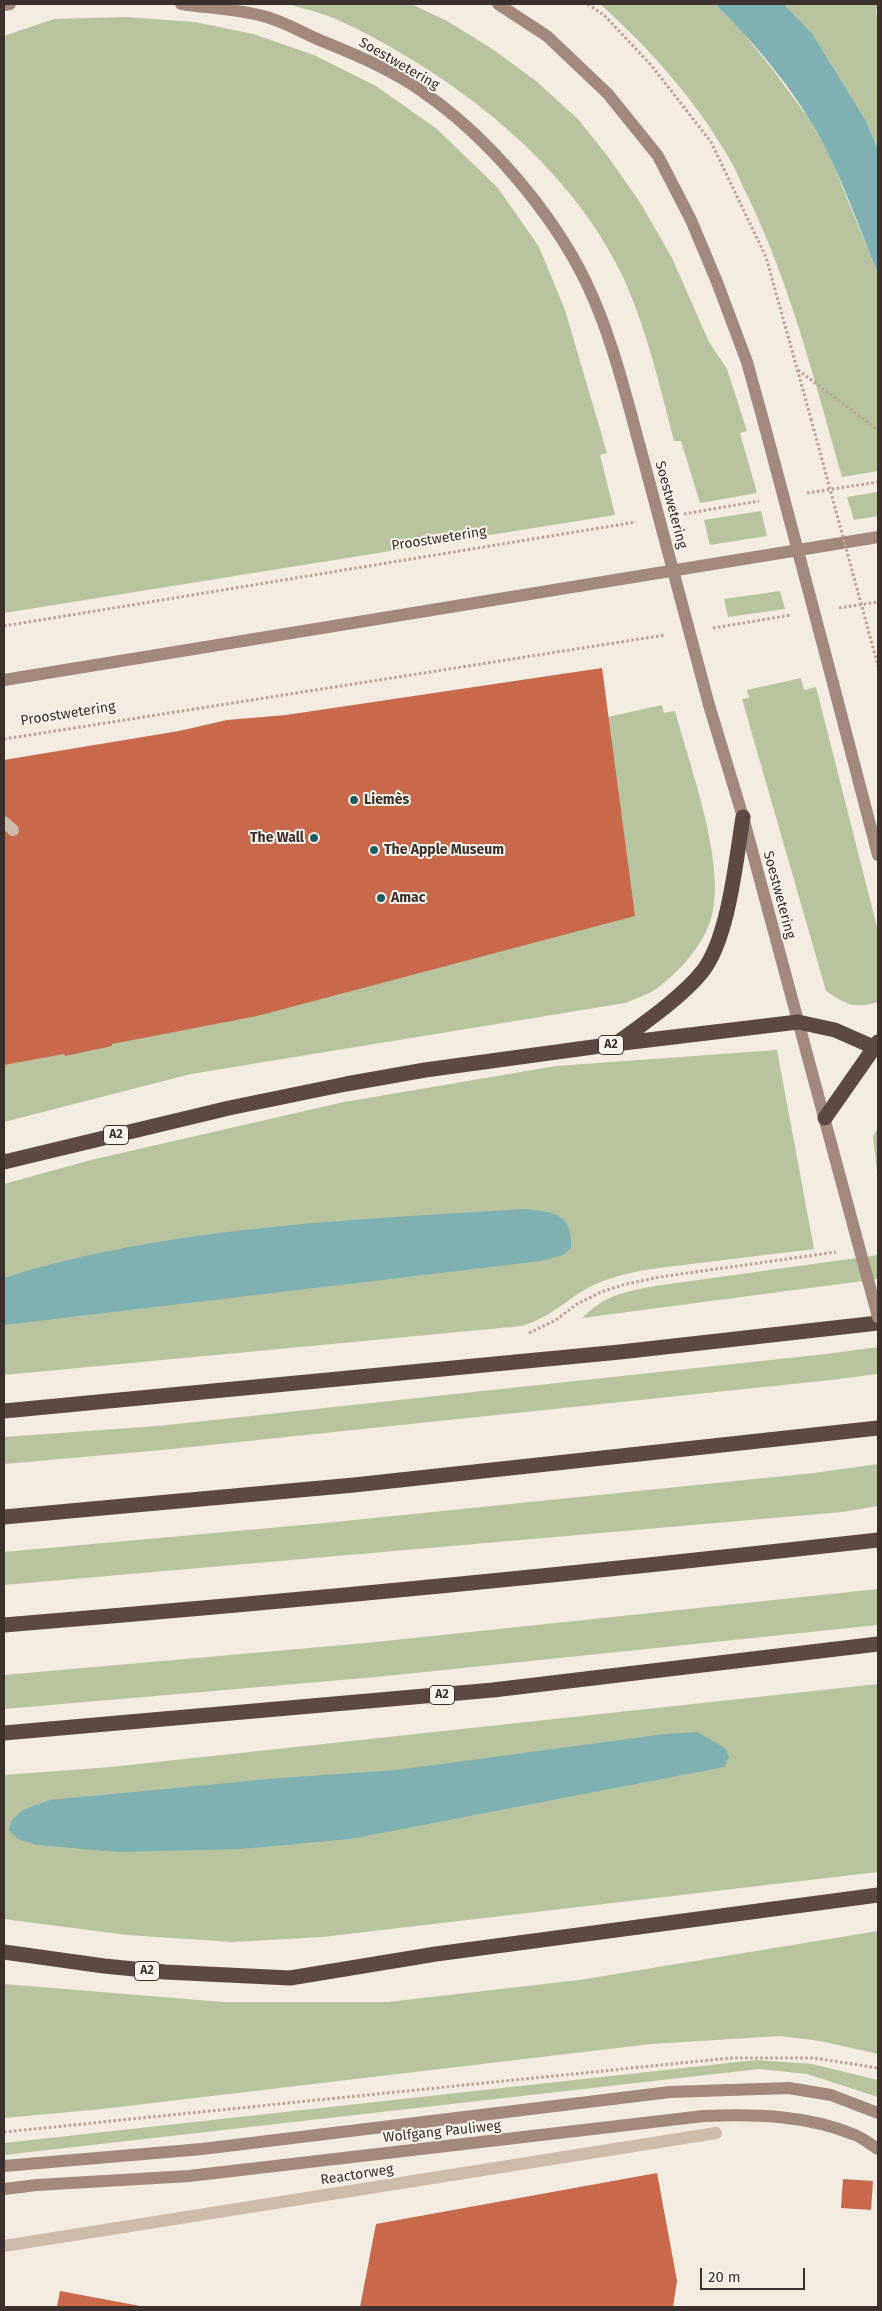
<!DOCTYPE html>
<meta charset="utf-8">
<style>
body{margin:0}
#map{position:relative;width:882px;height:2311px;overflow:hidden;background:#f4ebe1;font-family:"Fira Sans",sans-serif}
canvas{display:block}
.frame{position:absolute;inset:0;border:5px solid #3b302b;pointer-events:none}
.scale{position:absolute;left:700px;top:2268px;width:105px;height:22px;box-sizing:border-box;border:2px solid #3b302b;border-top:0;padding-left:6px;font-size:15px;line-height:18px;white-space:nowrap;color:#3b302b;-webkit-text-stroke:4px #fbf5ee;paint-order:stroke}
</style>
<div id="map">
<canvas width="882" height="2311"></canvas>
<div class="frame"></div>
<div class="scale">20 m</div>
</div>
<script>
const c = document.querySelector('canvas').getContext('2d');
c.lineJoin = 'round';
function fillPath(path, color) { c.fillStyle = color; c.fill(path, 'evenodd'); }
function stroke(path, color, width, dash) { c.strokeStyle = color; c.lineWidth = width; c.lineCap = dash ? 'butt' : 'round'; c.setLineDash(dash || []); c.stroke(path); }
function label(font, color, halo, rows, align = 'center') {
  c.font = font + ' "Fira Sans",sans-serif'; c.lineWidth = 4; c.setLineDash([]); c.textBaseline = 'middle'; c.strokeStyle = halo; c.fillStyle = color; for (const [text, x, y, turn = 0] of rows) {
    c.save(); c.translate(x, y); c.rotate((+turn || 0) * Math.PI / 180); c.textAlign = isNaN(turn) ? turn : align; if (halo) c.strokeText(text, 0, 0); c.fillText(text, 0, 0); c.restore();
  }
}
fillPath(new Path2D(`
 M288,4H411L447,21L491,48L536,81L578,119L609,158L641,204L672,258L709,342L727,369L747,431L740,433L757,493L700,503L681,441H674C660,386 647,331 624,279C570,163 452,73 338,20C323,13 304,9 288,4Z
 M600,4H715L740,29L773,70L809,119L829,154L878,274V471L842,477C815,382 791,286 748,197C741,183 735,167 726,153C692,96 649,48 600,4Z
 M784,4H863L865,5L878,4L876,14L878,15V149L866,121L812,33Z
 M125,17L195,22L253,34L314,55L376,86L437,129L498,188L539,247L565,310L607,453L600,455L615,515L4,613V36L54,19Z
 M878,492V516L854,520L847,497Z
 M761,511L767,536L710,545L704,520Z
 M780,591L785,609L728,617L724,599Z
 M801,678L804,690L816,687L878,931V1002C854,1009 847,1005 826,991L742,699L749,698L747,690Z
 M662,705L664,713L675,711C689,764 729,870 710,922C700,949 679,972 656,989C647,995 634,999 625,1003L191,1074L4,1122V1059L110,1035L608,717Z
 M777,1050L814,1249C776,1254 738,1258 699,1263C669,1267 638,1269 609,1279C575,1289 558,1315 522,1326L4,1375V1184L91,1160L344,1102L556,1066Z
 M878,1128V1180L873,1136Z
 M878,1255V1279L582,1318C606,1295 623,1292 655,1286Z
 M878,1347V1374L831,1380L162,1450L4,1464V1437L158,1426L826,1354Z
 M878,1464V1506L842,1512L4,1585V1552L325,1523L814,1473Z
 M878,1589V1625L376,1677L4,1709V1675L366,1643Z
 M878,1684V1872L322,1937L233,1942L127,1935L4,1919V1775L111,1767Z
 M878,1931V2054L820,2041L781,2036L651,2044L102,2109L4,2118V1984L223,2002H388L579,1980Z
 M756,2060L812,2064L878,2080V2097L807,2074L759,2069L4,2155V2143Z`), '#b8c4a0');
fillPath(new Path2D(`
 M715,4H784L812,33L866,121L878,149V274C862,234 847,193 829,155C802,99 759,47 715,4Z
 M524,1209C553,1212 573,1213 571,1248L563,1255L541,1261L4,1325V1278C168,1226 353,1220 524,1209Z
 M697,1732L725,1748L729,1757L724,1767L350,1839L241,1849L119,1852L37,1845L18,1839L9,1830C12,1810 34,1806 50,1800L280,1778L397,1770L665,1734Z`), '#7fb0b2');
fillPath(new Path2D(`
 M602,668L635,916L257,1016L112,1044V1046L65,1056L64,1054L4,1065V760L179,731L227,720L286,715Z
 M657,2173L677,2281L673,2307H360L376,2224Z
 M843,2179L873,2181L871,2210L841,2208Z
 M60,2291L140,2306V2307H57Z`), '#c8694b');
stroke(new Path2D(`
 M588,4L605,16L651,65L711,142L766,257L811,419
 M798,370L878,430
 M807,493L878,482
 M684,514L759,501
 M839,608L878,602
 M4,626L636,522
 M713,628L791,615
 M4,739L665,635
 M529,1333L556,1320L577,1304L601,1292L626,1284L660,1277L836,1252
 M4,2132L730,2058H814L878,2068`), '#b9a596', 3, [2.5, 2.5]);
stroke(new Path2D(`
 M4,822L13,830`), '#cdbbac', 12);
stroke(new Path2D(`
 M4,2246L716,2133`), '#cdbbac', 12);
stroke(new Path2D(`
 M181,4C208,8 237,9 263,16C283,21 303,33 322,41C354,54 395,71 423,92C487,136 552,212 586,282C611,334 625,392 640,447
 M498,4L547,36L608,94L658,156L691,220L717,282L747,362L765,427
 M4,5L10,4
 M4,680L878,537
 M833,683L878,855
 M709,705L743,817L855,1232
 M4,2166L202,2149L670,2092L789,2088L831,2095L878,2113
 M4,2189L37,2185L189,2176L704,2116C754,2114 808,2115 855,2135C863,2138 871,2145 878,2149`), '#a18a7d', 12);
stroke(new Path2D(`
 M617,1043C643,1024 682,997 702,972C729,938 736,859 743,817
 M825,1118L878,1042
 M4,1162L229,1108L346,1084L425,1070L615,1044L798,1022L835,1030L878,1049
 M4,1411L620,1352L878,1323
 M4,1517L354,1485L878,1428
 M4,1625C296,1601 587,1573 878,1540
 M4,1733L493,1690L878,1644
 M4,1952L104,1966L165,1972L290,1978L436,1954L878,1895`), '#5c4a42', 15);
stroke(new Path2D(`
 M811,419L878,666`), '#b9a596', 3, [2.5, 2.5]);
stroke(new Path2D(`
 M765,427L833,683
 M640,447L709,705
 M855,1232L878,1317`), '#a18a7d', 12);
for (const [x, y, r, color] of [
 [354,800,5,"#1f5a5e"],
 [314,838,5,"#1f5a5e"],
 [374,850,5,"#1f5a5e"],
 [381,898,5,"#1f5a5e"]
]) { const dot = new Path2D(); dot.arc(x, y, r, 0, 2 * Math.PI); c.fillStyle = color; c.fill(dot); stroke(dot, '#fbf5ee', 2); }
for (const [x, y, w] of [
 [611,1045,25],
 [116,1135,25],
 [442,1695,25],
 [147,1971,25]
]) { const box = new Path2D(); box.roundRect(x - w / 2, y - 9.5, w, 19, 4); c.fillStyle = '#fbf5ee'; c.fill(box); stroke(box, '#3b302b', 1); }
label('bold 12px', '#3b302b', null, [
 ["A2",611,1045],
 ["A2",116,1135],
 ["A2",442,1695],
 ["A2",147,1971]
]);
label('14px', '#3b302b', '#fbf5ee', [
 ["Soestwetering",399,64,30],
 ["Soestwetering",671,505,75],
 ["Proostwetering",439,539,-9],
 ["Proostwetering",68,714,-9],
 ["Soestwetering",779,895,75],
 ["Wolfgang Pauliweg",442,2132,-6],
 ["Reactorweg",357,2175,-9]
]);
label('bold 14px', '#3b302b', '#fbf5ee', [
 ["Liemès",364,800],
 ["The Wall",304,838,"right"],
 ["The Apple Museum",384,850],
 ["Amac",391,898]
], 'left');
</script>
